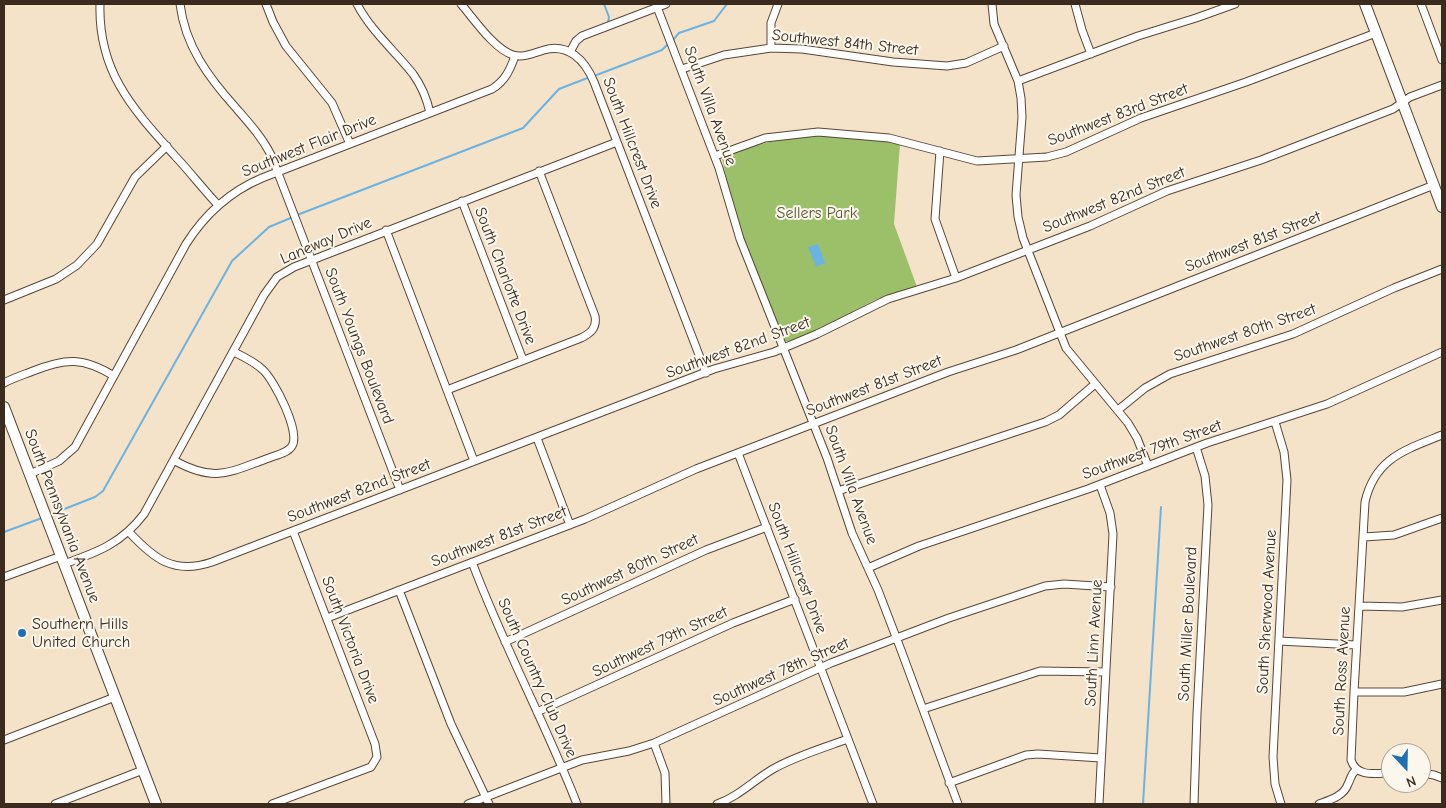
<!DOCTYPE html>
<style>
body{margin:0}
#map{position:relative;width:1446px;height:808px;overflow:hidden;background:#f5e3c9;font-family:"Comic Neue",sans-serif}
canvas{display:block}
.frame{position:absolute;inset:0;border:5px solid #3b2a1e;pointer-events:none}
.north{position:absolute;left:1381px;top:743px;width:50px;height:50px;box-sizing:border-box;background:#fbf7ec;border:1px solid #aea59a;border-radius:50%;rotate:159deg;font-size:14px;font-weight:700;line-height:20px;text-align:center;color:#3b2a1e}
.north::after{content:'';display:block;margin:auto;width:18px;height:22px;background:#1f6fb2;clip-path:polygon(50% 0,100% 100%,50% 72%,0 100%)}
</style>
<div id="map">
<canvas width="1446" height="808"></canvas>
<div class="frame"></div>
<div class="north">N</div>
</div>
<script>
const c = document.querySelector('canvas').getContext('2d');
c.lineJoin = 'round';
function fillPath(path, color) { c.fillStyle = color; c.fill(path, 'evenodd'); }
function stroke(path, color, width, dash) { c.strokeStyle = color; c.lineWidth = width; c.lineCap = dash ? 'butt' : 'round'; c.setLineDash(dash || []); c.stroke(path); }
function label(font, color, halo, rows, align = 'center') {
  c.font = font + ' "Comic Neue",sans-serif'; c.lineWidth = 4; c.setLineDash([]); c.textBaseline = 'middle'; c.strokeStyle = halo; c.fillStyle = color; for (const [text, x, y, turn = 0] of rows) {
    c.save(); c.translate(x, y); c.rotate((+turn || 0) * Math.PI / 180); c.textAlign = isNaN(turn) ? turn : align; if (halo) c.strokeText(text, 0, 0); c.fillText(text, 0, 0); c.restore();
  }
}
fillPath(new Path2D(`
 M825,135L886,141L900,144L894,224L917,287L875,300L825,326L789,341H785L781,337L742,234L734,211L722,159L726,155C759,143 789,136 825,135Z`), '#9cc06a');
fillPath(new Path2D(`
 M818,244L825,263L816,267L808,247Z`), '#6ab3e2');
stroke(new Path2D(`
 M604,4L609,17L608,23
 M673,40L679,33L714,21L727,4
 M594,76L662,50L669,43
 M297,215L523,128L559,89L590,77
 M49,515L95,497L103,491L232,261L269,227L293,217
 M4,532L42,518
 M1143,804L1161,507`), '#6ab3e2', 2);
const street = new Path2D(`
 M100,4C98,72 133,109 175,156C190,172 203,189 218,205
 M180,4C185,46 209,78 236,108C249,123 262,137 271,155L400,490
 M266,4L273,22L286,46L332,103L350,144
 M357,4C371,31 394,50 413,74C421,85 427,99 430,113
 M461,4C474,19 494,49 513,55C523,58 534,53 544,50C568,43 585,60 594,82L706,373
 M992,4L994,24L1018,81L1021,98L1022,117L1016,195L1018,217L1023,238L1066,348L1128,423L1137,438L1148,466
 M1075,4L1082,30L1091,54
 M1421,4L1442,60
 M657,7L719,168L740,239L827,458L852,533L878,590L901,650L958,804
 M771,48V23L778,4
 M570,52L576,41L582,36L666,4
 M682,69L724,55L771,48L802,49L893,62L947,66L966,63L1004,46
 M1018,81L1138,36L1196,18L1235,4
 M940,151L935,219L956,278
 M715,156L765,138L818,132L889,138L977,161L1047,157L1066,152L1141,118L1246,82L1376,33
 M462,201L523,360
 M386,230L474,461
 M4,300L56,279L77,265L97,244L135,177L167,146
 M4,383C13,378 23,375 33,371C66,358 83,357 114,376
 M447,390L581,338C591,333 597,328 595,316L539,171
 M1118,410L1145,388L1170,374L1293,334L1394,288L1442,269
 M1275,422L1284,452L1287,480L1273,757L1275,784L1281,804
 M537,438L570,525
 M738,453L873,804
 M175,461C216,483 229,472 269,458C276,455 288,453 292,446C301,432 274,380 263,370C255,362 244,357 234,352
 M30,474L59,461L75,447L186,244C205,214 229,192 262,178L492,89C505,81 510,70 515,56
 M838,491L1045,422L1059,415L1095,384
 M129,532C154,559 174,575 212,562L714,369L774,352L817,334L888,299L956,278L1090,226L1167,191L1261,160L1393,109L1410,97L1442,85
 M1364,537L1394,535L1442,518
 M472,562C503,645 545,722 577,804
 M64,564C98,552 122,543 144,514L264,295L277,277L294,267L617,142
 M868,568L919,546L1088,489L1207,443L1327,404L1442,352
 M4,577L61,556
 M399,590L451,724L489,804
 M1359,606L1402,607L1442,600
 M327,618L585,519L696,469L948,372L1016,350L1434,185
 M1279,641L1356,645
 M505,642L706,550L767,527
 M1354,692H1404L1442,684
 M923,709L1040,671L1105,672
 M537,712L733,623L795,599
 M4,740L115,697
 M654,743L665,773L666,804
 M1391,773C1376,773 1357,778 1351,760L1354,692L1365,502C1375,458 1405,450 1442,435
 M1421,773L1434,775L1442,778
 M949,783L1026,755L1038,754L1101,758
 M55,804L143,770
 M272,804L371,767L377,757L375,744L293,531
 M468,804L582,760L629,751L654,743L831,663L949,618L1045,586L1064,584L1111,587
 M717,804C738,797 754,780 773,769C796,756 823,748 848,739
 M1099,804L1113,534L1110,513L1100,485
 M1194,804L1197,714L1208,505L1205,476L1196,447
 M1319,804C1330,800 1344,796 1348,784C1351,778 1351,774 1356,770`);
const secondary = new Path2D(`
 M1365,4L1442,207
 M4,407L156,804`);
stroke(street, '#574638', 9);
stroke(secondary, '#574638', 12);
stroke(street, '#fff', 7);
stroke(secondary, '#fff', 10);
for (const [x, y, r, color] of [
 [22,633,5,"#1f6fb2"]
]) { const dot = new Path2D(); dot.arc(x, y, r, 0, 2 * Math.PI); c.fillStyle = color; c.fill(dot); stroke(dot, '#fbf7ec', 2); }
label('16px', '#3b2a1e', '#fbf7ec', [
 ["Southwest 84th Street",845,43,6],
 ["South Villa Avenue",710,106,70],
 ["Southwest 83rd Street",1118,115,-21],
 ["South Hillcrest Drive",632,143,69],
 ["Southwest Flair Drive",309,146,-22],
 ["Southwest 82nd Street",1114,200,-22],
 ["Laneway Drive",326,241,-23],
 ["Southwest 81st Street",1253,242,-21],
 ["South Charlotte Drive",505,276,69],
 ["Southwest 80th Street",1245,333,-19],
 ["South Youngs Boulevard",359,346,69],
 ["Southwest 82nd Street",738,348,-20],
 ["Southwest 81st Street",874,386,-21],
 ["Southwest 79th Street",1152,450,-20],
 ["South Villa Avenue",851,485,70],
 ["Southwest 82nd Street",359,491,-21],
 ["South Pennsylvania Avenue",62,516,69],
 ["Southwest 81st Street",499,537,-21],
 ["South Hillcrest Drive",797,568,69],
 ["Southwest 80th Street",630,570,-25],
 ["South Sherwood Avenue",1267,612,-87],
 ["South Miller Boulevard",1188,624,-87],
 ["South Victoria Drive",350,640,69],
 ["Southwest 79th Street",660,642,-25],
 ["South Linn Avenue",1094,643,-87],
 ["South Ross Avenue",1342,671,-87],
 ["Southwest 78th Street",781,672,-24],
 ["South Country Club Drive",537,678,66]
]);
label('16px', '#585735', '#fbf7ec', [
 ["Sellers Park",817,213]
]);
label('16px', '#3b2a1e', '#fbf7ec', [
 ["Southern Hills",32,624],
 ["United Church",32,642]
], 'left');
</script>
